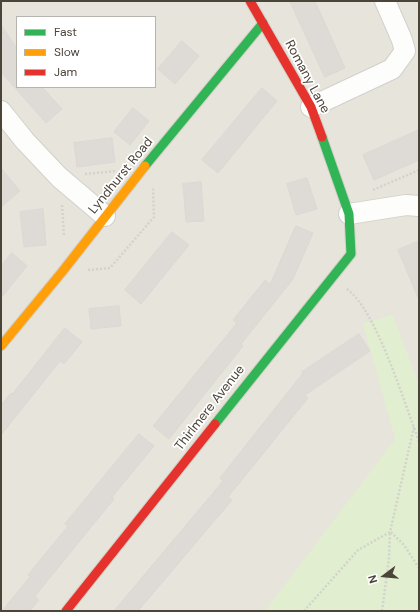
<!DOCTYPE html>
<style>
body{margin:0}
#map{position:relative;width:420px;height:612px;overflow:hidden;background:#f4f2ee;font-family:"DM Sans",sans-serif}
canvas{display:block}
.frame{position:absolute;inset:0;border:2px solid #4b4439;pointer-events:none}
.legend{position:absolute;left:16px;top:16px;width:140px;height:72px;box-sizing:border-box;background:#fff;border:1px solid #b7b4b0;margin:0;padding:5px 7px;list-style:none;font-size:12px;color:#4b4439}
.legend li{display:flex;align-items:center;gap:8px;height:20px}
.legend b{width:20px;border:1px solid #b7b4b0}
.north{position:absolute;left:364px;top:556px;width:40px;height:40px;-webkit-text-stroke:3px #fff;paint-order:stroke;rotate:254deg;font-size:11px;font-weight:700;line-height:16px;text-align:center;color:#4b4439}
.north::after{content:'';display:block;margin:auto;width:14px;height:18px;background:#4b4439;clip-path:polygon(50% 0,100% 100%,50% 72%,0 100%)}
</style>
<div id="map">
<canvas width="420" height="612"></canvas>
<div class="frame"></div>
<ul class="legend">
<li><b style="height:5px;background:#30b455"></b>Fast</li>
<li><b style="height:5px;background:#ff9f0a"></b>Slow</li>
<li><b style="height:5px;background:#e5322d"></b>Jam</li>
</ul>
<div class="north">N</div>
</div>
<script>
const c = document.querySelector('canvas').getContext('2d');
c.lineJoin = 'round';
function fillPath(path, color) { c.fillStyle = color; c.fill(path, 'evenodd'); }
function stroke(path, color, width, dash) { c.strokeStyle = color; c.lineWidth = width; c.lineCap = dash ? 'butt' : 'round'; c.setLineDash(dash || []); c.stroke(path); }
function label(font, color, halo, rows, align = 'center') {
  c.font = font + ' "DM Sans",sans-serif'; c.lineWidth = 3.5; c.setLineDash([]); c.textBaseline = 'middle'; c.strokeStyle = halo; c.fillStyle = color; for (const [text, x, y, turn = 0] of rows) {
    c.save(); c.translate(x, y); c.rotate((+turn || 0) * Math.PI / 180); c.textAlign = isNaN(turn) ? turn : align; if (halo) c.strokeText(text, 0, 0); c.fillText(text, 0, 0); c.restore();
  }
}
fillPath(new Path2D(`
 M1,1H419V611H1ZM17,17H155V87H17Z`), '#e7e4dc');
fillPath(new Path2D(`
 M393,315L419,385V611H265L395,439L363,323Z`), '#e1eecf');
const building = new Path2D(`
 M290,1H315L345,68L325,77Z
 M1,25L17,48V87H42L62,109L46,123L1,72Z
 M182,41L199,56L175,84L158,69Z
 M262,88L277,101L218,173L202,160Z
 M133,108L149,121L130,145L114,132Z
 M419,130V160L374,180L363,155Z
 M112,138L115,162L77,167L74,143Z
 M1,168L20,191L1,207Z
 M307,178L317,209L296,215L287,184Z
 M201,182L204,221L186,222L183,184Z
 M43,209L46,245L24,247L20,212Z
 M296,226L313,233L293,279L241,344L243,346L169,439L153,426L237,323L233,320L265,280L270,284Z
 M172,232L189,245L141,304L125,290Z
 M419,241V300L398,250Z
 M12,253L27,266L1,298V266Z
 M119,306L121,326L91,329L89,309Z
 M65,328L82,342L64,364L60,361L1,435V405L11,393L12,394Z
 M359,334L370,351L305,395L308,398L228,497L232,500L138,611H114L223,481L220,478L303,373L302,372Z
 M139,434L154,446L112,497L114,499L35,596L39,600L30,611H2L30,577L28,575L68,526L65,524Z`);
fillPath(building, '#dedbd6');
stroke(building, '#dcd9d4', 1);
const street = new Path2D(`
 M311,107L392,69L405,51L402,40L385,1
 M1,111L25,141L59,177L105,216
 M349,214L406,205L419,206`);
const fast = new Path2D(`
 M145,166L263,23
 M215,424L351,254L349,214L322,137`);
const slow = new Path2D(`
 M1,346L62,272L145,166`);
const jam = new Path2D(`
 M250,1L311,107L322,137
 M66,611L215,424`);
stroke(street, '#d2d0cb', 22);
stroke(fast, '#d3cfc5', 11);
stroke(slow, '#d3cfc5', 11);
stroke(jam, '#d3cfc5', 11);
stroke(new Path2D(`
 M85,174L116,171
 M373,190L419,170
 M62,205L64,236
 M88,270L110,268L154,217L153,188
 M347,289C377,311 404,403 419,441
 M391,532L404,545L419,568
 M304,611L358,550L390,532L414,427
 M382,611L389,558L390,532`), '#d3d2cc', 2.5, [2, 2]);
stroke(street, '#fdfdfc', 20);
stroke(fast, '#30b455', 9);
stroke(slow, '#ff9f0a', 9);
stroke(jam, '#e5322d', 9);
label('13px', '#4b4439', '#fff', [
 ["Romany Lane",307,77,62],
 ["Lyndhurst Road",121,176,-51],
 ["Thirlmere Avenue",210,408,-52]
]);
</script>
